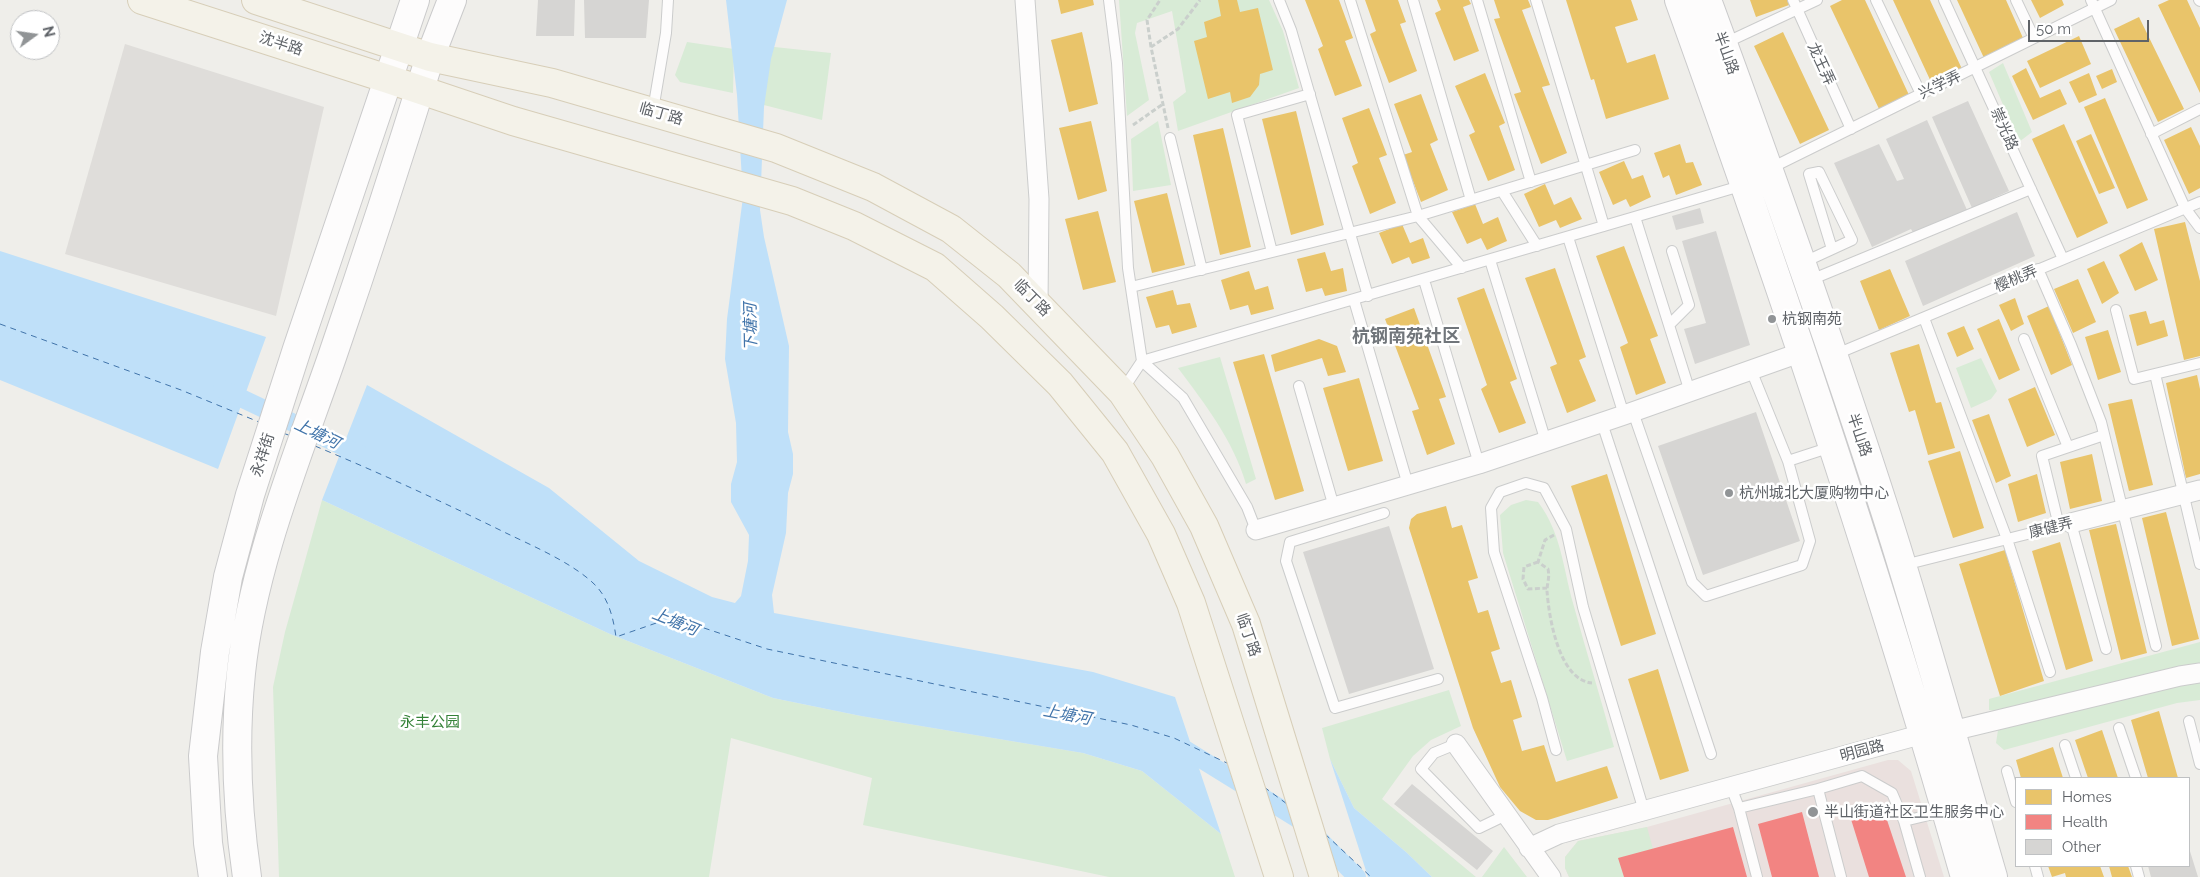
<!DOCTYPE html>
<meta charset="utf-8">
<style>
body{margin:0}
#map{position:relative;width:2200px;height:877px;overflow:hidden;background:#efeeea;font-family:Raleway,sans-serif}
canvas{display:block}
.legend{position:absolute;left:2015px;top:777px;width:175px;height:90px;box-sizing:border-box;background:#fff;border:1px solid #bfc1c3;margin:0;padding:6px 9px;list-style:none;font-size:15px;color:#5f6368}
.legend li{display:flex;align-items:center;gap:10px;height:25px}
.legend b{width:25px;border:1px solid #bfc1c3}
.north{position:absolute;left:10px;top:10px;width:50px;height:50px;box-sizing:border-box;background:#fff;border:1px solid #bfc1c3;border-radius:50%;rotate:76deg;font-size:14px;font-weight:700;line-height:20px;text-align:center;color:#5f6368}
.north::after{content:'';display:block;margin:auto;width:18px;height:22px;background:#919496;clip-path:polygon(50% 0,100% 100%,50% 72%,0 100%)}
.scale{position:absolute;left:2028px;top:20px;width:121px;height:22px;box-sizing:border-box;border:2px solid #5f6368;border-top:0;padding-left:6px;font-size:15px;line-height:18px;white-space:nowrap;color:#5f6368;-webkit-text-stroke:4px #fff;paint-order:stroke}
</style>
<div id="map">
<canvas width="2200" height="877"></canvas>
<ul class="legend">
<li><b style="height:14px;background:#e9c46a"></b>Homes</li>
<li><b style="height:14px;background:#f28482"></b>Health</li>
<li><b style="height:14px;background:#d6d5d3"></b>Other</li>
</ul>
<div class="north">N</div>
<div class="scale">50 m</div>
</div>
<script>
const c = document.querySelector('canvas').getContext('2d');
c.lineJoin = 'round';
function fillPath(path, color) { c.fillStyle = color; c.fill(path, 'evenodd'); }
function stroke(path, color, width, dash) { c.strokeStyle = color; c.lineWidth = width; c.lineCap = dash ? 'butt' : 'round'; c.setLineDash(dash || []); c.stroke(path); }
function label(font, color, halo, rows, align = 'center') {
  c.font = font + ' Raleway,"Noto Sans SC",sans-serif'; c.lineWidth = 5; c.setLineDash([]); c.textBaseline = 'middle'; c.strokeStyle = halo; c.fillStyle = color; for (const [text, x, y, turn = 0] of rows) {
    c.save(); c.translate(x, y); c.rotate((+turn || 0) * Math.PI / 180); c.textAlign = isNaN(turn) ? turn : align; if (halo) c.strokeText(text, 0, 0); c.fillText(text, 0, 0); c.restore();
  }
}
fillPath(new Path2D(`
 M125,44L324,107L276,316L65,254Z`), '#dfddda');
fillPath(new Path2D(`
 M1888,760H1898L1911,771L1944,877H1569L1565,868V857L1578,841L1647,827Z`), '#eae0de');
fillPath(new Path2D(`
 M1119,0H1269L1283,31L1299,88L1178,131L1173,102L1186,92L1172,11L1137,23L1135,33L1149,100L1127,116Z
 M687,42L734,49L733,93L680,82L675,75Z
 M765,46L831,53L822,120L764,105Z
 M2003,63L2032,132L2019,142L1989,72Z
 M1158,121L1171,185L1133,191L1131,139Z
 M1220,357L1256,479L1246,484C1233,440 1205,404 1178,368Z
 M1981,358L1997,391L1991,399L1971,408L1956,368Z
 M322,500L610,634L773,698L861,716L1083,753L1142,771L1221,834L1235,877H1109L863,825L872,778L731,738L709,877H279L273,687L285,632Z
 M1526,500L1538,502C1561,532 1563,567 1573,603C1586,651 1601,699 1614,747L1567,761L1503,553L1500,515L1511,505Z
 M2200,642V665L2001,712L1989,710V699Z
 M2200,680V700L2177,703L2004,750L1996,743L1998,730L2180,682Z
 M1449,690L1461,726L1431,740L1413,756L1382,799L1476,877H1432L1406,852L1354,808L1330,759L1322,728Z
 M1647,827L1653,849L1619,858L1624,877H1569L1565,868V857L1578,841Z
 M1504,847L1527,877H1482Z`), '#d8ebd6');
fillPath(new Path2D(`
 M726,0H787L771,59L764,107L760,210L764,237L789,346L788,432L793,454V474L788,493L786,533L772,595L774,613L1093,672L1175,697L1221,834L1142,771L1083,753L861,716L773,698L610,634L322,500L367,385L549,488L639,561L712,597L735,603L741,596L748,561L749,535L731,502V484L737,462L736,423L725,359L727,319L743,197L737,95Z
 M0,251L266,337L218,469L0,380Z
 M1330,759L1354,808L1406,852L1432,877H1368Z`), '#bfe0f9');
fillPath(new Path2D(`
 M1058,0H1093L1094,5L1061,14Z
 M1218,0H1237L1240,12L1258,8L1273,70L1260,74L1259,85L1250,97L1232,103L1230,92L1208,99L1194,41L1207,37L1204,22L1221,16Z
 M1305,0H1339L1353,38L1345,41L1362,86L1335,96L1318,49L1323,46Z
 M1365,0H1398L1406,22L1400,24L1417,71L1389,83L1370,34L1376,31Z
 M1437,0H1469L1471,4L1463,7L1479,51L1454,61L1435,13L1441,10Z
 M1494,0H1528L1531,7L1522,10L1550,85L1542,87L1567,153L1541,164L1514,94L1521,92L1494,19L1500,18Z
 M1566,0H1631L1638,20L1615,27L1627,63L1655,54L1669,99L1606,119L1594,79L1591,80Z
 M1750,0H1788L1789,5L1756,17Z
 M1842,0H1865L1909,95L1880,111L1830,6Z
 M1893,0H1930L1962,69L1932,84Z
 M1957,0H2006L2023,38L1984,58Z
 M2031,0H2062L2064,5L2040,18Z
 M2169,0H2187L2200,28V93L2158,5Z
 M2139,17L2184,109L2158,122L2114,29Z
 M1082,32L1098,104L1069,112L1051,40Z
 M1783,32L1829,130L1800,144L1754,46Z
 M2079,36L2091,64L2040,88L2027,61Z
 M2026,68L2040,98L2060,89L2067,104L2033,120L2012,76Z
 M2112,69L2117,82L2102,89L2096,76Z
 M1485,73L1505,123L1499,126L1515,170L1488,181L1469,135L1475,132L1455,86Z
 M2089,73L2097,95L2079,103L2069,82Z
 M1421,94L1438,140L1430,144L1448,190L1421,202L1403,155L1412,152L1394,104Z
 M2105,98L2148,200L2127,209L2084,107Z
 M1369,108L1387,155L1379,158L1396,203L1370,214L1352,166L1358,163L1342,118Z
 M1296,111L1324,225L1291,235L1262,119Z
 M1091,121L1107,191L1078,200L1059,128Z
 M2064,124L2108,223L2077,238L2032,139Z
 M2191,127L2200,146V188L2189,194L2164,140Z
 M1223,128L1251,247L1220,255L1193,135Z
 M2091,134L2115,188L2099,194L2076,141Z
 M1680,144L1686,163L1693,162L1702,185L1676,195L1669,175L1663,178L1654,153Z
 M1624,161L1632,179L1643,175L1651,197L1630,207L1626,199L1613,205L1599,172Z
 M1545,184L1554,205L1571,197L1582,219L1560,228L1556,220L1539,227L1524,194Z
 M1167,193L1185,265L1152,273L1134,201Z
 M1475,204L1483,224L1498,217L1507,241L1487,250L1481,238L1467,244L1452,212Z
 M1098,211L1116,282L1083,290L1065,219Z
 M2185,222L2200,281V356L2184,360L2154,229Z
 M1402,224L1410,243L1423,238L1430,258L1412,264L1409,257L1392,264L1379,233Z
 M2142,242L2158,280L2135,291L2119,255Z
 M1624,246L1658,336L1650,339L1666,383L1636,395L1620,347L1628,343L1596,256Z
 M1325,252L1331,271L1343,268L1347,291L1325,296L1322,288L1306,292L1297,259Z
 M2104,261L2119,293L2102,304L2087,269Z
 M1555,268L1586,357L1579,360L1596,401L1567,413L1550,367L1557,364L1525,278Z
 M1890,269L1910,316L1879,330L1860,281Z
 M1249,271L1255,290L1268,286L1274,309L1251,315L1248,305L1230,310L1221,280Z
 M2078,279L2096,322L2073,333L2054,289Z
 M1484,288L1517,379L1510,382L1526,423L1499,433L1481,389L1487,385L1457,298Z
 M1173,290L1177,305L1190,303L1197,327L1172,334L1169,325L1156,328L1146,297Z
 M2015,298L2024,324L2011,331L1999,305Z
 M2049,306L2072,365L2051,375L2027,316Z
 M1414,308L1446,397L1439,399L1455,444L1427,455L1412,411L1419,409L1385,319Z
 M2146,311L2150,324L2164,320L2168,336L2137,346L2129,315Z
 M1999,319L2020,370L1999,380L1977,329Z
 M1964,326L1974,349L1957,357L1947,333Z
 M2108,330L2121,372L2098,380L2085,337Z
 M1319,339L1337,346L1346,372L1328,376L1322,358L1275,372L1271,355Z
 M1919,344L1936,403L1941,402L1955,448L1928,455L1915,410L1909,412L1890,353Z
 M1264,354L1304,491L1275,500L1233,362Z
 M2197,375L2200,389V474L2186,478L2166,383Z
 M1359,378L1383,461L1348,471L1323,388Z
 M2035,387L2055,435L2027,447L2008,399Z
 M2132,399L2153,485L2129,491L2108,404Z
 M1989,414L2011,476L1996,483L1972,420Z
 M1960,451L1984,528L1953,538L1928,461Z
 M2092,454L2102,501L2070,509L2060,462Z
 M1607,474L1656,634L1621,646L1571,486Z
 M2037,474L2046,513L2018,522L2008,484Z
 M1446,506L1452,528L1462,525L1478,578L1468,581L1478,613L1488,610L1500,649L1491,652L1501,683L1511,680L1522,717L1513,720L1522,751L1544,745L1556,782L1607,766L1618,798L1548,820H1536L1520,811L1500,787L1473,728L1409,528L1411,519L1417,514Z
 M2166,512L2199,639L2172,646L2142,518Z
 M2116,524L2147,653L2121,660L2089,530Z
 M2060,542L2093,661L2066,670L2032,551Z
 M2005,550L2044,681L2000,696L1959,564Z
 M1658,669L1689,771L1660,780L1628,679Z
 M2159,711L2178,778H2148L2131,720Z
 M2102,730L2118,778H2088L2075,740Z
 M2053,747L2063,778H2021L2016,760Z
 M2048,866H2100L2104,877H2066L2065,873L2052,877Z
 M2109,866H2128L2132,877H2112Z`), '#e9c46a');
fillPath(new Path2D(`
 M1882,805L1906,877H1869L1850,816Z
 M1802,812L1819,877H1772L1758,824Z
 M1733,827L1747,877H1624L1618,858Z`), '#f28482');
stroke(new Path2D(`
 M222,389L363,456
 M1175,743L1301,821L1357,877`), '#bfe0f9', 18);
stroke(new Path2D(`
 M0,324L181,390L259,422
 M283,433L291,436
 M315,446C380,473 443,502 506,533C533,546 570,562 592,582C608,596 613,616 616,637L662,621L686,622L767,649L1131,725L1174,738L1229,764
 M1264,787L1287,804
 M1325,834L1371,877`), '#4174aa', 1, [6, 5]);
fillPath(new Path2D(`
 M538,0H575L574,36H536Z
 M584,0H649L646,38H585Z
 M1968,101L2009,191L1972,208L1932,117Z
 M1927,120L1967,210L1915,236L1911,229L1872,247L1834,163L1879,144L1897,181L1904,179L1886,139Z
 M1700,208L1704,223L1676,230L1672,216Z
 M2017,212L2035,256L1923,306L1905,261Z
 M1716,231L1750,345L1695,364L1684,329L1706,323L1682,241Z
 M1756,412L1800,541L1703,575L1658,446Z
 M1389,526L1434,669L1349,694L1303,552Z
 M1412,784L1493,851L1477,870L1394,804Z
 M2189,848L2198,877H2151L2148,866H2189Z`), '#d6d5d3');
const lane = new Path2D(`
 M1109,0L1117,63L1128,268L1142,361L1183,398L1247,507L1256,530
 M1279,0L1291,30L1368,296
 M1350,0L1418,216L1462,268
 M1413,0L1471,200
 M1477,0L1531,182
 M1536,0L1604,226
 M1793,0L1851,129
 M1876,0L1921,94
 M1944,0L2063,259
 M2016,0L2034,38
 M2091,0L2185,208L2200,228
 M2199,0L2200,1
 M1723,44L1817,0
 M653,110L666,33L668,0
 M2151,134L2200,109
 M1170,138L1202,270
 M1769,169L2111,0
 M1502,191L1537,246
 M1635,217L1690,392
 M1568,237L1624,415
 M1272,252L1237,115L1310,94
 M1490,260L1546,442
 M1802,263L1852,240L1819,172L1809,174L1832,249
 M2038,269L2071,345L2101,422L2156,646
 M1424,280L1479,464
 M1808,281L2031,189
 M1131,287L1418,216L1635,150
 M1354,300L1408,485
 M2116,310L2134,379L2200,363
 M1924,318L2007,539L2050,672
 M1669,325L1689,305L1672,251
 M2024,339L2068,447
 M1834,355L2200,202
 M1751,370L1788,461L1831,447
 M2155,374L2200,564
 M1299,386L1334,507
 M1122,391L1142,361L1744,185
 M1633,412L1692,582L1706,596L1802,565L1810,541L1788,461
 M1602,423L1711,754
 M1384,513L1290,542L1286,561L1335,708L1438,679
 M2059,526L2042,456L2104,435
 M1904,565L2071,523L2106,649
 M2189,721L2200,764
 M2119,728L2136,778
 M1456,744L1434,753L1421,769L1479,828L1506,815
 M2065,745L2076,778
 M1556,750L1542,698L1494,552L1491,508L1500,492L1526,483L1544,488L1566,529L1583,607L1644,811
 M2007,771L2016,802
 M1731,787L1739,808
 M2035,866L2038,877
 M2136,866L2139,877
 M1757,877L1739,808L1818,789
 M1841,877L1818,789L1862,776L1892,793L1904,821
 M1920,877L1904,821L1946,811`);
const street = new Path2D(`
 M1025,0L1039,199L1038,305
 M2071,523L2200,490
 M1256,530L1479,464L1624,415L1802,352
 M1456,744L1551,877
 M1529,848L1559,834L1923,734L1952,731L2180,676L2200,673`);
const secondary = new Path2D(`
 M1679,0C1783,289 1881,581 1965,877
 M1707,0C1770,171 1831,343 1887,517C1925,636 1958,757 1993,877
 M213,877L208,843L203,756L215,652L228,577L250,495L297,349L415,0
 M247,877C237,809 234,741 241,673C252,566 297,458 332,357C366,258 399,157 430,57L452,0`);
const primary = new Path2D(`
 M142,0L388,79L513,121L792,201L854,226L935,267L992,317L1060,384L1115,452L1161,534L1191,603L1279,877
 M256,0L430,57L552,83L776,148L873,187L951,229L1009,275L1122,392L1165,456L1204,526L1246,624L1324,877`);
stroke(lane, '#cbcccc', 12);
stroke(street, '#cbcccc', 21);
stroke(secondary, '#cacacb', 30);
stroke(primary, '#d7ceb8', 30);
stroke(new Path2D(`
 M1151,47L1147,20L1160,0
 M1133,125L1163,104
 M1168,128L1151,47L1178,29L1200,0
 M1554,535L1545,540L1538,562L1548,569C1550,578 1547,583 1547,591C1549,618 1559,680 1592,683
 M1538,562L1524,567L1523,579L1528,589L1547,588`), '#cacfcc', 3, [5, 2.5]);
stroke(lane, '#fdfcfc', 10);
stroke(street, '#fdfcfc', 19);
stroke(secondary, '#fdfcfc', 28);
stroke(primary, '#f4f2e9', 28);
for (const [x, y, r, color] of [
 [1772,319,5,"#919496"],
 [1729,493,5,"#919496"],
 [1813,812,6,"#919496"]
]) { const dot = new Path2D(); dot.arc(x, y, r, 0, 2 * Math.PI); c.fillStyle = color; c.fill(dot); stroke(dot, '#fff', 2); }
label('15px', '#5f6368', '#fff', [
 ["沈半路",281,44,18],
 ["半山路",1726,53,70],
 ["龙王弄",1821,64,65],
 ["兴学弄",1940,85,-26],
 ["临丁路",661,114,16],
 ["崇光路",2004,129,66],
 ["樱桃弄",2016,279,-23],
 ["临丁路",1032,298,45],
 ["半山路",1859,435,71],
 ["永祥街",263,455,-72],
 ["康健弄",2051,528,-14],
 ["临丁路",1248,635,71],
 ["明园路",1862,751,-15]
]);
label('15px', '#5f6368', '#fff', [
 ["杭钢南苑",1782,319],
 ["杭州城北大厦购物中心",1739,493],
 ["半山街道社区卫生服务中心",1824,812]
], 'left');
label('15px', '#348238', '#fff', [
 ["永丰公园",430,722]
]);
label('italic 16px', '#4174aa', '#fff', [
 ["下塘河",751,327,-91],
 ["上塘河",317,434,26],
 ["上塘河",675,622,22],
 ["上塘河",1067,715,11]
]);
label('bold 18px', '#70757a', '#fff', [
 ["杭钢南苑社区",1406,337]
]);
</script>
